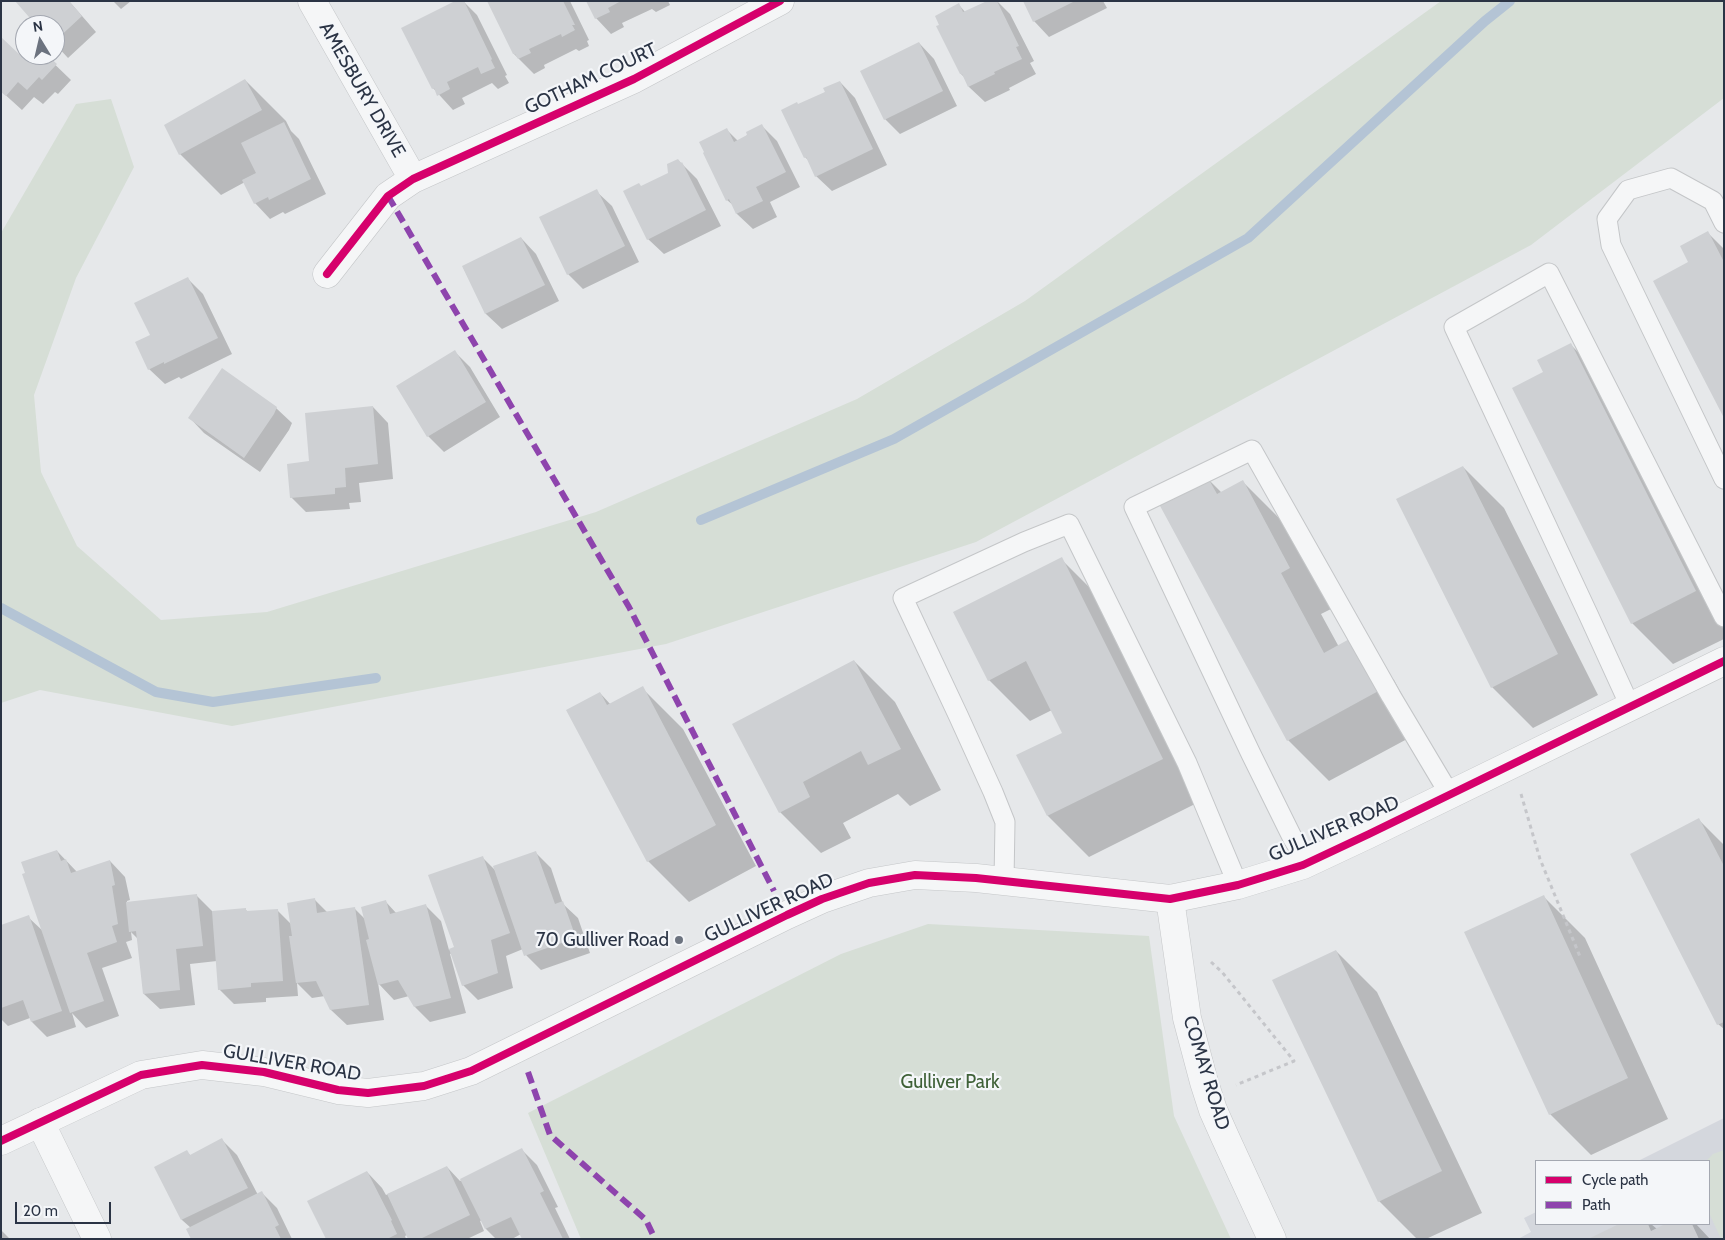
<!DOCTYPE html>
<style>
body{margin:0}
#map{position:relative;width:1725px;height:1240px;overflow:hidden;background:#e6e8ea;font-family:Cabin,sans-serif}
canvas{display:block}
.frame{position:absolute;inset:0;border:2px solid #2b3445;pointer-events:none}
.legend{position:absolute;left:1535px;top:1160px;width:175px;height:65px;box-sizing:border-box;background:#f4f6f9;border:1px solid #a4a8b1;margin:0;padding:6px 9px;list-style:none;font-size:15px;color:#2b3445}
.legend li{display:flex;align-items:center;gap:10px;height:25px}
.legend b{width:25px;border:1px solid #a4a8b1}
.north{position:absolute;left:15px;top:15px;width:50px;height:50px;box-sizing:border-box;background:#f4f6f9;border:1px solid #a4a8b1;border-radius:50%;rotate:351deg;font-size:14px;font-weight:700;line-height:20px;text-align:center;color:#2b3445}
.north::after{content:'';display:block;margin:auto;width:18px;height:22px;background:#6c737f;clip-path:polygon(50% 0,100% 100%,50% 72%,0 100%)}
.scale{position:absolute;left:15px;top:1202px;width:96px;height:22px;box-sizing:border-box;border:2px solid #2b3445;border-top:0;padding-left:6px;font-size:15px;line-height:18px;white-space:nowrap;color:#2b3445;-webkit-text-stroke:4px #f4f6f9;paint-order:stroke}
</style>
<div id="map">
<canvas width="1725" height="1240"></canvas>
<div class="frame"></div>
<ul class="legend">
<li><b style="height:6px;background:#d6006c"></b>Cycle path</li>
<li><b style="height:6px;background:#8e44ad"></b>Path</li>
</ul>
<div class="north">N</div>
<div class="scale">20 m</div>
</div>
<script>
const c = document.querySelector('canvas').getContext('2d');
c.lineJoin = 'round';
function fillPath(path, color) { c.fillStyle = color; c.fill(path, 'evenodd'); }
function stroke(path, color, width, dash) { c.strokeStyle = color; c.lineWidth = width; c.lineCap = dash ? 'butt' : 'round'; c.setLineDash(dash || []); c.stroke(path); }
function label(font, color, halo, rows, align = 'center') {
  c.font = font + ' Cabin,sans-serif'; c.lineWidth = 4.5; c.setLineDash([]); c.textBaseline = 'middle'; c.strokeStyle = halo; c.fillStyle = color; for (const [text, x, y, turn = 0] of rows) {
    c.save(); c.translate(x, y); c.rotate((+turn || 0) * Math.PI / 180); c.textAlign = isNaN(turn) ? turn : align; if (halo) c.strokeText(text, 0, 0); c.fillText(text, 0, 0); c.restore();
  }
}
fillPath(new Path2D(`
 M1724,1118V1239H1518L1531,1232L1524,1218L1536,1212V1224H1709V1161H1638Z`), '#d4d7dd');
fillPath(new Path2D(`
 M1441,1H1724V98L1531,245L976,542L666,644L232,726L40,690L1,703V233L76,104L111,99L134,167L76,278L34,395L41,472L77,546L161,620L267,612L596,512L857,399L1025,301Z
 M928,924L1149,936L1174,1116L1231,1239H581L528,1113L841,954Z
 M1724,1150V1239H1721L1709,1213V1161H1706L1713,1154Z`), '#d6ded6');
fillPath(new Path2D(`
 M69,1L96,32L68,58L55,44V25H38Z
 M113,1H131L121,9Z
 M463,1L477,15L507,75L505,76L509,83L498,89L492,83L462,98L465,104L453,110L433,88Z
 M488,1H570L589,40L587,41L589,46L579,51L576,49L544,65L545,68L534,74L514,54Z
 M588,1H668L670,5L656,12L652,9L622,23L624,27L611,34L596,18Z
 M989,1H997L1010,14L1034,61L1030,63L1036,74L1009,88L1010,90L985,102L969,87L965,78L961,74L959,5L966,13Z
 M1024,1H1103L1107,8L1049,37L1034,21Z
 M919,43L934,59L957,106L900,134L885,119Z
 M25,49V55H45L71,80L58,94L55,92L43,104L34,97L22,110L1,91L19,56Z
 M245,80L286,121L291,131L299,139L326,194L285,214L283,212L270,219L255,203L245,182L221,195L180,154Z
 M840,82L855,98L887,165L832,191L816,176L810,162L805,157L799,106L826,92Z
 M762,126L777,141L800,187L770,202L777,217L753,229L737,214L734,206L727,200V130L738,141Z
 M678,160L697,179L721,226L664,254L648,239L642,187L670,174Z
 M596,191L612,206L639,262L583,289L568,274Z
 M1708,233L1724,249V416L1690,263Z
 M521,238L536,254L559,301L502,329L486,314L463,267Z
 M187,278L203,294L232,354L181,379L179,377L165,384L149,369L152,335Z
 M1571,345L1612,386L1724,607V639L1673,664L1632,623L1545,373Z
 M455,352L470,367L500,417L444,452L428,436L398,386Z
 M373,407L388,423L393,479L359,483L361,502L349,503L350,509L306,512L291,497L311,462Z
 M276,408L292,423L289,430L260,472L204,433L189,417Z
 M1463,467L1504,508L1598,695L1533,728L1492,687Z
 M1208,479L1222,493L1242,481L1283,522L1331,609L1321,614L1339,647L1353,639L1394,680L1422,731L1329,781L1288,740Z
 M1061,559L1102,600L1203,800L1089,857L1048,816L1018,756L1064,733L1052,710L1030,721L989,680Z
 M854,661L895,702L941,790L910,806L898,794L843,823L851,838L821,853L780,812Z
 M642,688L683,729L756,866L689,902L648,861L600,693L611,705Z
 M1699,820L1724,845V1029L1718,1024Z
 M57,851L77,872L110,861L125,877L130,900L127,901V904L197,896L213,912L246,910L248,912L277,910L291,924L315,900L328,913L355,909L365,919L386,902L397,914L426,906L441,921L449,950L455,948L483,858L496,871L536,853L551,868L563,904L578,918L590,953L541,970L526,955L523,949L506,956L513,988L478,1000L463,985L452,953L450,954L466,1013L430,1022L415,1007L409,996L394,1000L378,983L384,1020L347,1025L331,1010L325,996L312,998L297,983L298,996L266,998V1002L234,1004L219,989L217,961L190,964L195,1005L160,1009L144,994L138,939L131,932L132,940L126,942L132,958L102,968L119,1016L86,1028L72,1013L76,1027L47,1037L32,1022L30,1018L8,1026L1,1019V926L28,917L44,932Z
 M1544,897L1585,938L1668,1119L1591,1155L1550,1114Z
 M1336,951L1377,992L1482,1213L1426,1239H1417L1379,1201Z
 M222,1140L237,1155L258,1195L262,1193L277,1208L292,1239H192L191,1228L182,1220L156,1168L187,1152L191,1156Z
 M522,1150L537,1165L558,1207L555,1208L570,1239H523L521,1234L512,1239H496L486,1229L482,1220L480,1221L484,1231L467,1239H409L407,1235L405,1236L406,1239H327L367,1172L382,1188L386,1195L447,1167L460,1181Z
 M1622,1224H1651L1657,1229L1668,1224H1696L1710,1239H1591Z
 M1,1230L10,1239H1Z`), '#0003');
stroke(new Path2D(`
 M701,520L894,439L1248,238L1485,21L1510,1
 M1,608L156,692L213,702L376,678`), '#b4c4d5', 10);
fillPath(new Path2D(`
 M15,1H69L82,16L55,41V25H36Z
 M455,1H464L492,59L491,60L495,68L481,74L478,67L447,82L450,89L437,96L434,88L432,89L401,28Z
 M487,1H563L575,25H572L575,30L562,37L561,34L529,49L531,53L518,59L515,54H513Z
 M586,1H621L608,8L610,12L595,19Z
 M987,1H997L1019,46L1016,47L1022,59L994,72L995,74L968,87L962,74H960L936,26L939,25L935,16L959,3L963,12Z
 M1023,1H1075L1033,22Z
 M1,37L19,54L25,48V55H47L57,64L42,80L39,77L27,90L18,82L6,96L1,92Z
 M919,42L943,91L884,120L860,71Z
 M245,79L262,110L179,155L164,125Z
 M840,81L873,149L815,177L806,157L804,158L781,110L797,102L798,104L825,92L823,88Z
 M284,122L311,179L269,200L268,197L254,204L242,180L256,173L241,143Z
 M762,124L786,172L756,187L763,201L736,214L729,199L726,201L703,153L704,152L699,142L727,128L734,142L747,135L746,132Z
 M678,159L681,163L682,162L706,210L647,240L623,191L639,183L641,186L668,173L667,164Z
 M597,189L625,246L567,275L539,217Z
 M1708,231L1724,262V418L1653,281L1688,262L1680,246Z
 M521,237L545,285L485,314L462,266Z
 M188,277L218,338L164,364V362L148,370L135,342L150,335L134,303Z
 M1571,343L1696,591L1631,624L1512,388L1543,372L1537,360Z
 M455,350L486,402L427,437L396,386Z
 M222,368L277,407L274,414L244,458L188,418Z
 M373,406L378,464L345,468L346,487L335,488V494L290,498L287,464L309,461L305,413Z
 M1463,466L1558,654L1491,688L1396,499Z
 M1208,478L1217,494L1243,480L1290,568L1281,573L1324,653L1353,637L1382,689L1287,741L1159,504Z
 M1062,557L1163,759L1047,816L1016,755L1062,733L1026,661L988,681L953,612Z
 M854,660L901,749L868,765L861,751L803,782L810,797L779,813L732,724Z
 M643,686L716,825L647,862L566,710L600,692L607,705Z
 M1699,818L1724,866V1022L1717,1025L1630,854Z
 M57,850L61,861L66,859L71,873L110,860L115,885L112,886L118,924L112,926L117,942L87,953L104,1001L70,1013L22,874L25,873L21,862Z
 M536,851L555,904L563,901L576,938L524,956L493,866Z
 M483,856L510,933L491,940L498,973L462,986L449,949L454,947L428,875Z
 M197,894L203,946L176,949L180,990L143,994L136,931L129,932L126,902Z
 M1544,895L1628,1078L1549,1115L1464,932Z
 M315,898L317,913L355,907L369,1005L330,1010L316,981L296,983L289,936H292L287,903Z
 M386,900L390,914L426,904L451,998L414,1007L398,980L378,985L366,940L369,939L361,907Z
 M246,908V911L278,909L283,981L251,983V987L218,990L212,911Z
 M29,915L62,1011L31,1022L23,1000L1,1008V925Z
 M1336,950L1442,1171L1378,1202L1272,980Z
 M222,1138L248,1188L181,1220L154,1167L187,1150L190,1155Z
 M522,1148L544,1191L540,1193L563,1239H522L511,1217L485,1229L460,1179Z
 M447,1166L470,1215L420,1239H408L387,1194Z
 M367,1171L392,1220L391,1221L397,1234L387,1239H326L307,1201Z
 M262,1191L279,1225L275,1227L281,1239H191L186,1229Z
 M1619,1224H1648L1651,1231L1665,1224H1692L1699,1239H1588Z`), '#ced0d3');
const service = new Path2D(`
 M1724,223L1713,201L1671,178L1628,190L1607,219L1611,245L1724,479
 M1630,706L1588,614L1454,327L1549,273L1724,617
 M1308,863L1293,839L1251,754L1134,507L1252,450L1391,696L1450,795
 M1004,881L1005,822L993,792L958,715L903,598L1024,542L1069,524L1187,763L1238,885`);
const minor = new Path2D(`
 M312,1L413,179
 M327,274L388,196L413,179L634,79L780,1
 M1170,899L1187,1018L1204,1082L1213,1110L1225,1137L1272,1239
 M40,1122L97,1239`);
const tertiary = new Path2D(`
 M1,1141L141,1075L202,1065L264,1072L338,1090L368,1093L424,1086L471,1071L787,915L822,899L869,883L915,875L976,878L1170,899L1238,885L1303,865L1369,834L1724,661`);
stroke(service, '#c4c6c8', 21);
stroke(minor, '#c4c6c8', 29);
stroke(tertiary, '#c4c6c8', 29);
stroke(new Path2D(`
 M1521,794L1540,859L1581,959
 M1211,962L1222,972L1294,1061L1236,1085`), '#c5c6ca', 3, [4, 4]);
stroke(service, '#f5f6f7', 19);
stroke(minor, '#f5f6f7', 28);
stroke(tertiary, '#f5f6f7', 28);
stroke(new Path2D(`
 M388,196L629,607L774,891
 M528,1072L550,1135L646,1220L655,1239`), '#8e44ad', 6, [12, 6]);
stroke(new Path2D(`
 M327,274L388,196L413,179L634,79L780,1
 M1,1141L141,1075L202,1065L264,1072L338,1090L368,1093L424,1086L471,1071L787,915L822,899L869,883L915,875L976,878L1170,899L1238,885L1303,865L1369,834L1724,661`), '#d6006c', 8);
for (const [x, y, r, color] of [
 [679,940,5,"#6c737f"]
]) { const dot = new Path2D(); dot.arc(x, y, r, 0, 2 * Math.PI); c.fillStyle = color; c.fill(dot); stroke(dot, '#f4f6f9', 2); }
label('19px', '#2b3445', '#f4f6f9', [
 ["GOTHAM COURT",591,79,-25],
 ["AMESBURY DRIVE",362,90,60],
 ["GULLIVER ROAD",1334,829,-23],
 ["GULLIVER ROAD",769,908,-25],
 ["GULLIVER ROAD",292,1063,10],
 ["COMAY ROAD",1206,1073,73]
]);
label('19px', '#2b3445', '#f4f6f9', [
 ["70 Gulliver Road",669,940]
], 'right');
label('19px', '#3f6138', '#f4f6f9', [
 ["Gulliver Park",950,1082]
]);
</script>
